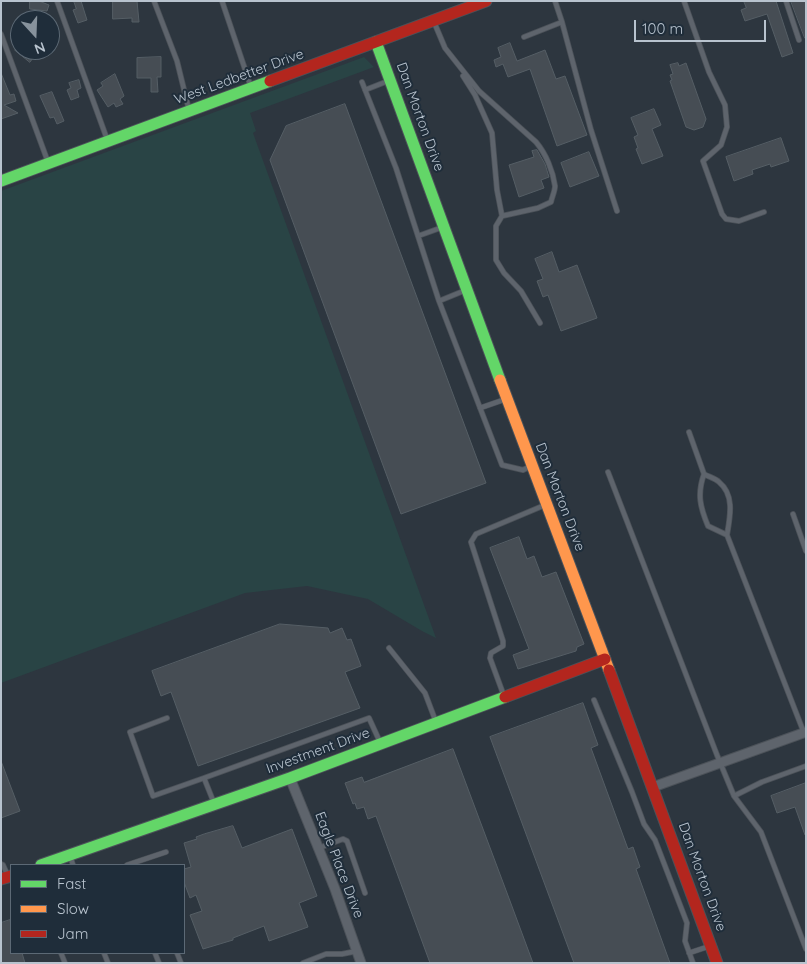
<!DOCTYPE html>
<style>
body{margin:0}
#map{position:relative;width:807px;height:964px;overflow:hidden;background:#2d363f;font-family:Quicksand,sans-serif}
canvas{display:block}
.frame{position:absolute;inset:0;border:2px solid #b8c3ce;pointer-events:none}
.legend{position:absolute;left:10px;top:864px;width:175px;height:90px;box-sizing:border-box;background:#1f2d3a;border:1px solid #5c6975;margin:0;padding:6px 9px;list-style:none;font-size:15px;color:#b8c3ce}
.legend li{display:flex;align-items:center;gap:10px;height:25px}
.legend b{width:25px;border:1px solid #5c6975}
.north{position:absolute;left:10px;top:10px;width:50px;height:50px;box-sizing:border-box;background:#1f2d3a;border:1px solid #5c6975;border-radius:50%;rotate:160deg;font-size:14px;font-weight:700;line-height:20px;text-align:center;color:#b8c3ce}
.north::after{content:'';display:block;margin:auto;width:18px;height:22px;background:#87929c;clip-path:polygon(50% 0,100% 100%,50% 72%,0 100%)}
.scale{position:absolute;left:634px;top:20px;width:132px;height:22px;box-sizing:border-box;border:2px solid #b8c3ce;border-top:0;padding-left:6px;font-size:15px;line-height:18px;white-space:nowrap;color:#b8c3ce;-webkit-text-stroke:4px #1f2d3a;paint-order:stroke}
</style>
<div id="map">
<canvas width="807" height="964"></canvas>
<div class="frame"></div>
<ul class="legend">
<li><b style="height:6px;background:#63d668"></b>Fast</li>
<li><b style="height:6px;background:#ff974d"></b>Slow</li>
<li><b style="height:6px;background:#b3261e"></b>Jam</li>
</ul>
<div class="north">N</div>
<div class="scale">100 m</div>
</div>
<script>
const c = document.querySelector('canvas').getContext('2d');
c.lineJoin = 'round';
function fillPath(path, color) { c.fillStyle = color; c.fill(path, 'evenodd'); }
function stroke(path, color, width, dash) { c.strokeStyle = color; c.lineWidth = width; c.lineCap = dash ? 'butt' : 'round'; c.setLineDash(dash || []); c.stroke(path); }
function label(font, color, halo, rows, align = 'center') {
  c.font = font + ' Quicksand,sans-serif'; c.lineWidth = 4; c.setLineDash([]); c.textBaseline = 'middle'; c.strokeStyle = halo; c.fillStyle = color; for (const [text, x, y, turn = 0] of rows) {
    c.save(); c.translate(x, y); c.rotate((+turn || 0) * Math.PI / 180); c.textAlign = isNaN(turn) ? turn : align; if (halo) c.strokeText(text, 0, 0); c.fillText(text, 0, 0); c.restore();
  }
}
fillPath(new Path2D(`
 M364,57L374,67L250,113L256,131L253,133L436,638L422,631L368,599L307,586L245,593L1,683V191Z`), '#294445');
const building = new Path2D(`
 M30,1H39L49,5L47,11L30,9Z
 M74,1H81L87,20L78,23L73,10L76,9Z
 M113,1H137L139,22H132V18L113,19Z
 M744,1H776L793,53L782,57L767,14L745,21L741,10L746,8Z
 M791,1H806V38H805Z
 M510,43L517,61L545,50L556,79L565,76L587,135L557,146L530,69L508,77L503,64L496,67L494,60L501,57L498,48Z
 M15,50H39L30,62Z
 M161,57V77H157L158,92H151V78H137V58Z
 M678,63L679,66L686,63L706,119L703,127L694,130L686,127L670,81L672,80L670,75L673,74L670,65Z
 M1,73L10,95L14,94L16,101L4,105L18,113L1,119Z
 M115,74L124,96L120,99L123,104L116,107L114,103L108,107L97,90L103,86L101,83Z
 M79,80L81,88L77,90L79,97L71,100L67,90L71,88L69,83Z
 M52,92L64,121L57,124L54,117L50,118L40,96Z
 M345,104L486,483L401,514L270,160L286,126Z
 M654,109L661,125L652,129L663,156L642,164L636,149L638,148L634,137L638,135L631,118Z
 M781,138L789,161L771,167L770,164L752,170L753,174L734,181L726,157Z
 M537,150L545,164L549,177L541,180L544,188L519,197L509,165L534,157L532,151Z
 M589,152L599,176L570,187L561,163Z
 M552,252L559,272L577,265L597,318L561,331L548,295L543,297L537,281L543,279L535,259Z
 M519,537L527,559L534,556L542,577L556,572L584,644L577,647L576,651L518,669L513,655L529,649L490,548Z
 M280,624L328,628L330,633L342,628L347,640L351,639L361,666L345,672L360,708L198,766L171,692L161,696L152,671Z
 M583,703L598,745L591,748L628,849L633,847L640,867L636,869L670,963H574L490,737Z
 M453,749L510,901L533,963H430L376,816L368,819L364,807L357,809L355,803L353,804L345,783L362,777L364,782Z
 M1,761L20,811L1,818Z
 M806,783V835H805L795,807L777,813L771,796Z
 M233,826L242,848L292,829L317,896L299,903L308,927L269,941L264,926L233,938V940L203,949L190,915L202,911L196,895L190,898L184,882V869L191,867L184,843L197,839L196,837L204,834Z
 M10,920L11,925V953H22L25,963H1V923Z`);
fillPath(building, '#464d54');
stroke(building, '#555e65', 1);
const lane = new Path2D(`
 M57,1L107,139
 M154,1L177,61L189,110
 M222,1L251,87
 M684,1L709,72L725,105L727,127L721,145L703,161L722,214L726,219L739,221L764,212
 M786,1L799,40
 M434,22L445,48L479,91L536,142C546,154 553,171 555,186C555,191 552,197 551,202L538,208L502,216L496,226V260L504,273L521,291L540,323
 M562,22L591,130L617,211
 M1,34L48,162
 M524,37L562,22L555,1
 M463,76L475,95L492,133L497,190L502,216
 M362,82L396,168L418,236
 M365,90L388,81
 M466,290L439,301L502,465L523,470L529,467
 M439,301L418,236L443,227
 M480,408L506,399
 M689,432L704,474
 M608,472L717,755L734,796L761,832L806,949
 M793,514L806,551
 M727,535L708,526C700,507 697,494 704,474C709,477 715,478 719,482C735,495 730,517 727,535L804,733
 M389,648L425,693L436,722
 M504,696L490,658L491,653L503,646V641L471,542L476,534L545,505
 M594,700L632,792L644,824L655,840L687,923L685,941L693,963
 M167,718L130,732L153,796L204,778L214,803
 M204,778L369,718L380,742
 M734,796L762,782L806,766
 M319,848L343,839L347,841L365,893
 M70,856L73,865
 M1,864L3,865L7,874
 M127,865L166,852
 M61,953L65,963
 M104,953L108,963
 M155,953L159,963
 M177,953L181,963
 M689,953L710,946
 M303,963L326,954H342L357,951`);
const street = new Path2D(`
 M290,778L335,889L361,963
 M653,787L806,732`);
const fast = new Path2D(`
 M376,42L500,380
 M1,181L270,81
 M41,865L290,778L505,697`);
const slow = new Path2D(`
 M500,380L609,670`);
const jam = new Path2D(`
 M270,81L486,1
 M609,670L717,963
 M505,697L605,659
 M1,879L11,876`);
stroke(lane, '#4c5259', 6);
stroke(street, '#4c5259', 11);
stroke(fast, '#4c5259', 13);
stroke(slow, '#4c5259', 13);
stroke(jam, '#4c5259', 13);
stroke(lane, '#5e646c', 4.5);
stroke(street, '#5e646c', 9);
stroke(fast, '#63d668', 11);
stroke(slow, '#ff974d', 11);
stroke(jam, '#b3261e', 11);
label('14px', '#b8c3ce', '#1f2d3a', [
 ["West Ledbetter Drive",239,77,-20],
 ["Dan Morton Drive",420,117,70],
 ["Dan Morton Drive",560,497,69],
 ["Investment Drive",318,751,-20],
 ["Eagle Place Drive",339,865,69],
 ["Dan Morton Drive",702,877,70]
]);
</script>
